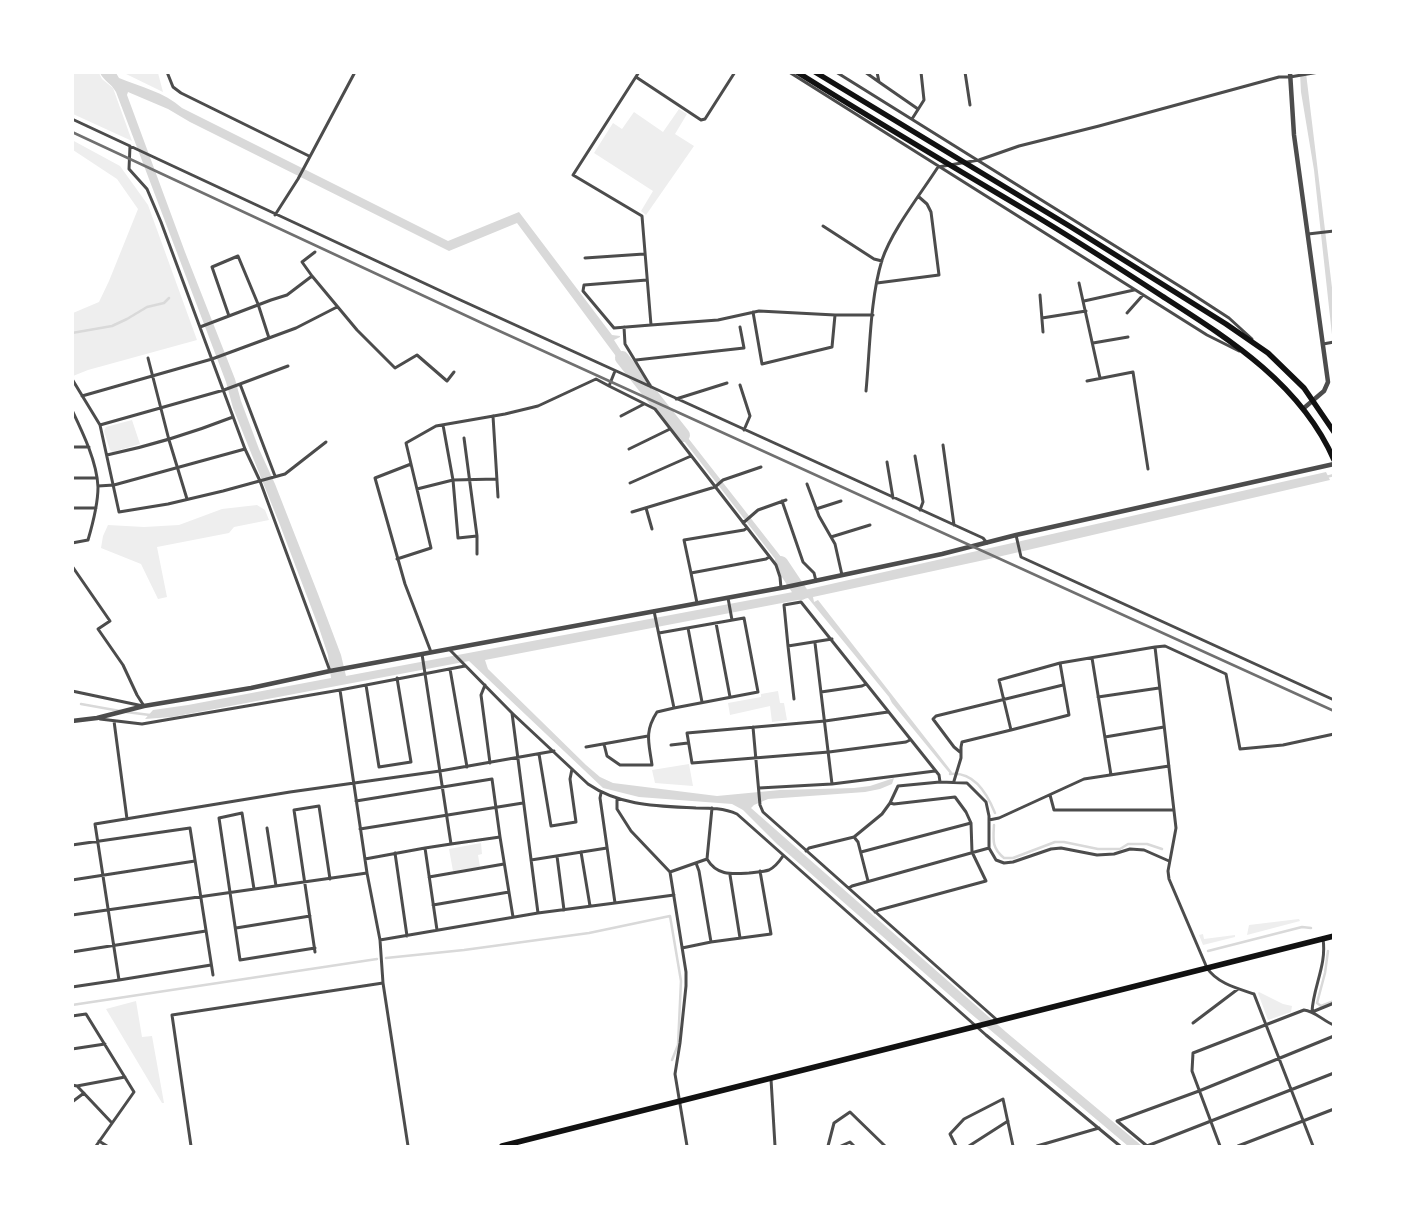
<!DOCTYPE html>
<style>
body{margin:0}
#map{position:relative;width:1406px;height:1219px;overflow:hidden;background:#fff;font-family:"Space Grotesk",sans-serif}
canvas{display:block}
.frame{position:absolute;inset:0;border:74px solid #fff;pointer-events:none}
</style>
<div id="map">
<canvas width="1406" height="1219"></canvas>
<div class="frame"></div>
</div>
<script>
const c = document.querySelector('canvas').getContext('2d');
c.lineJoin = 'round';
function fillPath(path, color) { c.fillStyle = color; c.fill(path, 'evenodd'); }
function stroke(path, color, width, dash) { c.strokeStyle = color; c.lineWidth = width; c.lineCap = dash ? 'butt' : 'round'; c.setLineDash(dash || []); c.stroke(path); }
fillPath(new Path2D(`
 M73,72L99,73L102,79L113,88L132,141L73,114Z
 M124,73H158L163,92Z
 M679,109L687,114L675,134L694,146L646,215L641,211L653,191L594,153L613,123L622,129L634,112L663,132Z
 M72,140L120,166L148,205L197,340L88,370L73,376V313L99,302L109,281L138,209L117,179L73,150Z
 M132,420L140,444L113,452L110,450L104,431L106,427Z
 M257,505L265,510L269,520L234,527L229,533L157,547L167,597L158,599L141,564L101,548L103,536L108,525L144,527L179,525L222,509Z
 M778,691L780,703H784L787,720L772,722L770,706L730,715L728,703L761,697V694Z
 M689,764L693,786L655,783L652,770Z
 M481,843L482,854L478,855L480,867L453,871L449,849Z
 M1299,919L1300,921L1247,935L1249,925Z
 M1203,934L1204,939L1235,935V937L1203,945L1199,935Z
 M1259,992L1283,1004L1292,1006L1291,1012L1268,1020L1258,993Z
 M136,1001L142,1037L152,1036L164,1103H162L106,1009Z`), '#eee');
fillPath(new Path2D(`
 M100,73H116L119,78C141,87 164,92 182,108L448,241L519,212L612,335L620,336V337L614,340L623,354V355L636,373L624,367L517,223L449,251L190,122L168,109L128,92L127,95L185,252L235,379L241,401L259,449L275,484L318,594L341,655L346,676L809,589L1326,472L1330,480L989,559L813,597L814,602L818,600L952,772L951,775L892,703L889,697L808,598L485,660L488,669L586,765L600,777L613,783L717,796L780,790L854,788L870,786L894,778L892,784L880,789L865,792L768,799L754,805L751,808L1006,1032L1142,1146H1128L970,1013L777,844L743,810L732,804L639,797L603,788L469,661L172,717L145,719L153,710L188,705L331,678L328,655L319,628L280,525L233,408L226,382L116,92C111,83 104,81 100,73Z
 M1300,73H1306L1333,296V344L1314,170L1301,92Z
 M674,420L796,576L789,577L671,424Z`), '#d9d9d9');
stroke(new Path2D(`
 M72,333L112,326L127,319L147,307L164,303L169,298
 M1326,477L1334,475
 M81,704L120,711
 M126,712L150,715
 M950,774C973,771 987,793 995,813
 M994,825C993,841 992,848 1004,858H1013L1055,842H1064L1098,849H1120L1128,844H1147L1162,849
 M1208,951L1302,927L1311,928
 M1328,951L1325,973L1317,1003L1321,1006L1334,1001
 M386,958L464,950L589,933L670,916L681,981L678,1045L672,1060
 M72,1005L377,959`), '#d9d9d9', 2.5);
stroke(new Path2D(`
 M622,358L683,435
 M781,563L801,593`), '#d9d9d9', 14);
stroke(new Path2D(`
 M167,72L173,87L181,93L309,156
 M639,72L573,175L642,216L651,325L718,320L759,311L835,315H873
 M789,72L1207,335L1239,351
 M836,72L1189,292L1229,318L1252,339
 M865,72L879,82
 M877,72L879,82L918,109
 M965,72L970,105
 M636,77L701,120L705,119L735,72
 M72,119L456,298L983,538L987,543
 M912,119L924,100L921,72
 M130,146L129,169L147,189L161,222L245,449L260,481L330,671
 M275,215L298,179L355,72
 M823,226L874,259L882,261
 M1308,234L1334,231
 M585,258L644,254
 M312,276L357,330L395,368L417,355L447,381L454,372
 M647,280L584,285L583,291L614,328L651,325
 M877,283L939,275L931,212L927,204L919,197
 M1079,283L1100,378
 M1040,295L1043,332
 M1084,301L1134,290
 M753,312L762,364L832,347L835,315
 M1127,313L1143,295
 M229,316L212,267L238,256L258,304L269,338
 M1042,318L1086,311
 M200,327L271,300L287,295L312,276L302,262L315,252
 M624,327L625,344L651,387
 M1093,343L1128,337
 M1323,344L1334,342
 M148,358L169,440L187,499
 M636,360L744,348L740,327
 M615,371L609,386L655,409L776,565L780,577L781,588
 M72,379L100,425L119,512L168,504L223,491L285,474L326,442
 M1087,381L1133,372L1148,469
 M240,384L275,476
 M740,385L750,416L744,430
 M866,391C870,350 870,299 882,260C892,230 920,195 938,167L979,160L1019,146L1099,126L1279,77H1290L1319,72
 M82,396L212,359L296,328L337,307
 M676,399L727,383
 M72,410C83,433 97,462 98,487C98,505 93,523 88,540L72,543
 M493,416L498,497
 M621,416L644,404
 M100,425L224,390L288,366
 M443,425L453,480L458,538L477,536V554
 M464,438L477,536
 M943,445L954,525
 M72,447H89
 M629,449L670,429
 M107,455C150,446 192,433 233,417
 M915,456L923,502L920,510
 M887,462L893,498
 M72,478H96
 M630,483L691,456
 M807,484L819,516L835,544L842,575
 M98,486L114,485L245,449
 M417,489L453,480L497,479
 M782,501L803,562L814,573L816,581
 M72,508H96
 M646,508L652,529
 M816,509L841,501
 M632,512L715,487L723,480L761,467
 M743,523L758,510L786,500
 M747,528L744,530L684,540L691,573L766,559L769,557
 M1016,535L1021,557L1334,700
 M831,537L870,525
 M397,559L431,548L411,464
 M72,566L110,621L98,629L123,665L137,695L144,706
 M691,573L697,603
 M728,598L732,620
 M654,611L674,708L758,692L744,618L659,633
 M716,623L730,697
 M688,628L702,702
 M832,639L788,646L784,605L801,602L939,775L940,782
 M815,643L832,784
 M788,646L794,699
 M449,649L512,713L588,784C620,806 658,806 696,808C710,808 724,808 737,814L986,1035L1120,1146
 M431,652L405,584L375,478L411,464L406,443L436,426L505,414L538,406L596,379L609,386
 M422,654L451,844L425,848L437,930
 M1092,658L1111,775
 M450,669L467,767
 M366,685L379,767L411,762L397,678
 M485,685L481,695L490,763
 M340,690L367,873L380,940L383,983L408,1146
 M72,691L143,706
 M821,692L862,686L866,684
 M1098,697L1159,688
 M888,712L825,721L687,733L692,763L829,752L906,742L910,740
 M512,713L538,913
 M100,719L142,724L340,690L465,666
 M114,721L127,819
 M753,727L760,805L763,812L997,1020
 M1011,730L1069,715L1060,663
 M1105,737L1164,727
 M604,744L607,756L620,765H652C649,743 644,732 657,712L674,708
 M671,745L688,743
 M586,747L648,736
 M960,752L954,747L933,719L936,716L1063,685
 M539,754L551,826L576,822L570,779L572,769
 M954,781L961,758V747L962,742L1011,730L999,680L1060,663L1155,647
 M759,788L832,784L935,771
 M601,793L600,798L615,903L674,895
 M1050,795L1054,810H1174
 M617,799V809L631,831L670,872L707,859
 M356,801L492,779L500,837L451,844
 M712,808L707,859C717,876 732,874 749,873C755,872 763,872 769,870C775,867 779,862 783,856
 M989,820L999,818L1084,779L1169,766
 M267,828L276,886
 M360,829L523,803
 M500,837L513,917
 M854,837L858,842L868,881
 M72,845L190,828L213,975
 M806,851L809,848L854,837L882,814L890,803L898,786L940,782L967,783L986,802L989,816V848L996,860L1004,863L1013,862L1051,849L1061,848L1097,855L1114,854L1130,849L1144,850L1169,861
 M581,852L590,906
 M861,852L971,823
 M395,853L407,936
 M557,856L564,910
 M365,859L425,848
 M531,860L607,848
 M670,872L686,972V986L680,1043L675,1074L687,1146
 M730,875L740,938
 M429,877L504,864
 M72,880L195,861
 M849,888L852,886L989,848
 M254,889L242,813L219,818L240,960L315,948
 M433,905L509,892
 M875,912L879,910L986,881L972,852L971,823L966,812L955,797L894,804L890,803
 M72,915L367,873
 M236,928L310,916
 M1323,939C1327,965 1313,987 1312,1012L1334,1003
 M380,940L538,913L615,903
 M711,942L771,934L760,871
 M682,948L711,942L699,871L696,863
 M72,952L206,931
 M315,952L294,810L319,806L330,879
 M119,980L211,965
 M72,987L119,980L95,824L290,792L440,771L554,751
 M72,1016L86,1014L134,1092L96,1146
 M1193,1023L1238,989
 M72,1049L105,1044
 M771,1079L775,1146
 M72,1085L77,1086L125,1077
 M78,1087L112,1123
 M72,1102L84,1093
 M99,1141L107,1146
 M191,1146L172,1015L383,983
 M828,1146L834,1123L850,1112L885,1146
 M841,1146L850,1142L854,1146
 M956,1146L950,1134L964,1119L1003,1099L1013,1146
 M969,1146L1008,1121
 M1037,1146L1099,1128
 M1147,1146L1117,1121L1199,1091L1334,1036
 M1147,1146L1334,1073
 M1220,1146L1192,1071L1193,1053L1304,1010C1315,1011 1323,1021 1334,1025
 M1238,1146L1334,1109
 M1313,1146L1254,994C1236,988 1217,983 1207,968L1169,879L1168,871L1176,828L1155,647L1165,646L1226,674L1240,749L1283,745L1334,734`), '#4c4c4c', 3);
stroke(new Path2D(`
 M1290,72L1294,135L1328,382L1324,391L1304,408
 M72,721L97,718L144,706L251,688L330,671L786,587L942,554L1016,535L1334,464`), '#4c4c4c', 4.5);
stroke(new Path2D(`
 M797,72C875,121 955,168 1034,215C1077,241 1119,268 1162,296C1229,339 1301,384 1334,460
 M815,72L1071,227L1226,324L1268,353L1304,388L1334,432`), '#111', 5.5);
stroke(new Path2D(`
 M502,1146L1334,936`), '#111', 5.5);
stroke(new Path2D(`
 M72,132L484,324L1334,711`), '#707070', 2.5);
</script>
